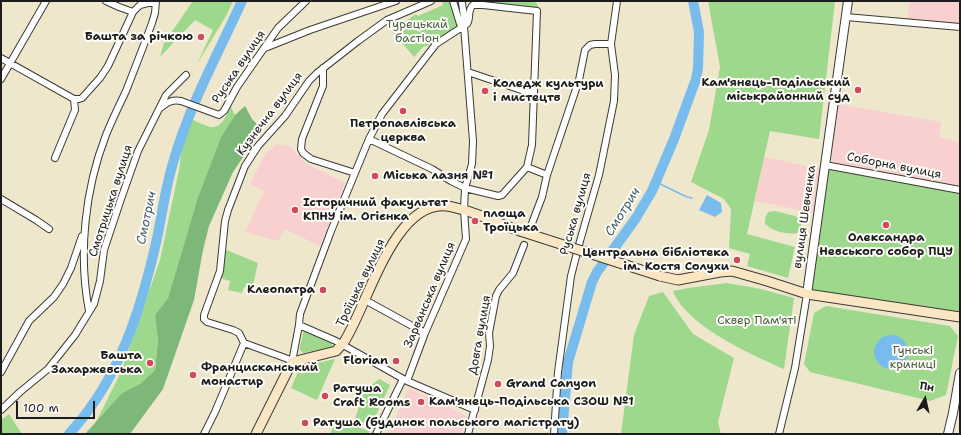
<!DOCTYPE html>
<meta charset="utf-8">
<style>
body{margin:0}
#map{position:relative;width:961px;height:435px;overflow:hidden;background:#efe7cc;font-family:"Shantell Sans",sans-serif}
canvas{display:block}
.frame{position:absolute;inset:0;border:2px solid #1c1c1c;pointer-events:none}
.north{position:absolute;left:905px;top:379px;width:40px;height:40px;-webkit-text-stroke:3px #fdfcf7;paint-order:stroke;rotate:9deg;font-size:11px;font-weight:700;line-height:16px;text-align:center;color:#1c1c1c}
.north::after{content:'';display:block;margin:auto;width:14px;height:18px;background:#1c1c1c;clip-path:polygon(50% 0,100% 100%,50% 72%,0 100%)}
.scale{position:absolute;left:16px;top:401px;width:79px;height:18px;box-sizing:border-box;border:2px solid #1c1c1c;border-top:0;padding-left:5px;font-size:12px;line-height:14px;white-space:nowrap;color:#1c1c1c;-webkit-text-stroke:3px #fdfcf7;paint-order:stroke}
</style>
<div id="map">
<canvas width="961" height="435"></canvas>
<div class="frame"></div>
<div class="north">Пн</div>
<div class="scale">100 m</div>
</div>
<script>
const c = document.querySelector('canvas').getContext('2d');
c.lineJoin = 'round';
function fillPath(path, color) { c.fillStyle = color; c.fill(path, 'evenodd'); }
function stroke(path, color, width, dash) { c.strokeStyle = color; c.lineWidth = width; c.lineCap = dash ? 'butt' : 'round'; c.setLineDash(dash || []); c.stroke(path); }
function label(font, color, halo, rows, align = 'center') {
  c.font = font + ' "Shantell Sans",sans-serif'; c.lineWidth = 4; c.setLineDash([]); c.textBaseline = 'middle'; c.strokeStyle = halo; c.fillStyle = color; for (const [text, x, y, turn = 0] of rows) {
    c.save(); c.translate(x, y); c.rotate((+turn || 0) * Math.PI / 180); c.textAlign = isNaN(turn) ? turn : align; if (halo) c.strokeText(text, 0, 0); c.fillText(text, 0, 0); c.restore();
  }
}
fillPath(new Path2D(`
 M910,1H960V24L907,20Z
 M838,104L941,122L939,137L960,142V187L837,163L833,161L831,156Z
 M276,144L289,146L307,164L345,183L320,246L285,229L278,241L245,232L264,191L250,184L265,154Z
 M764,157L821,169L815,213L755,201Z
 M409,388L467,416L461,434H388Z`), '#f7d0cf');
fillPath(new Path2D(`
 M193,1H233L226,16L197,64L213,30L195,20L160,57L164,43Z
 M442,1H449L457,28L456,33L423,47L414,57L392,31L416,14L418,16L443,5Z
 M482,1H535L540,9L482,3Z
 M708,1H835L819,139L770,131L747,234L795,247L788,278L747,266L750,254L729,248L731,209L724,199L691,182L709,130L720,67Z
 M231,107L235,115L221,137L198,197L168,298L155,315L158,341L155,370L140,384L122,393L96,422L121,372L160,260L179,170L183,139L191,119C215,130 218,133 231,107Z
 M825,165L960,190V317L807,294Z
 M775,211L795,216L801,221V228L797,233C786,235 773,231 765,224V218L768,212Z
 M224,249L258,263L252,289L244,287L242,293L228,290L230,281L220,278Z
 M727,283L761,289L794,298L784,369C752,355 685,325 673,291L688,288Z
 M663,292L693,334L734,358L718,422L721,434H621L634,335L649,296Z
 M826,306L950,326L958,336L946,395L930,401L810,372L804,364L814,313Z
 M304,329L332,341V347L303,353L300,350V347Z
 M335,359L317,400L291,388L300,367Z
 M379,379L390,385L371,426L355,419L364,391Z
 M9,414L22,434H1V420Z
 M337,419L369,431L368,434H330Z`), '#9dd88c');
fillPath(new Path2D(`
 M245,106L252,119L262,129L233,172L209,226L203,250L194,300L163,389L130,434H85L122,393L140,384L155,370L158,341L155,315L168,298L198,197L221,137L235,115Z`), '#7eb878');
fillPath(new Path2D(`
 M707,195L721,203L722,212L715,217L699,210Z
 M874 352a17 17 0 1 1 34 0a17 17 0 1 1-34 0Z`), '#78bcee');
stroke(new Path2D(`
 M656,182L687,197L692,198`), '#78bcee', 1.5);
stroke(new Path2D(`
 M69,434C76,426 84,417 90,408C125,360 143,300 156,243C162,216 165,189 173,163C189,106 218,54 242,1
 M562,434L568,362L592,282L597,272L636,218L652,191L674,139L696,79L698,68L699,32L693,1`), '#78bcee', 10);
const minor = new Path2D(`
 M453,1L460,24L464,26
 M133,12L140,5L156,1
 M846,17L960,27
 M265,48L310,30L396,1
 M1,58L74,99
 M323,68V86L302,139L301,149L303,153L311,159L355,173
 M468,72L533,94
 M1,79L46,1
 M160,108C167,103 171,99 181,101L219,115L224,111L237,87L278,28L306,1
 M369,139L432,169L451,181L465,188L498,196L502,195L527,167L532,145L537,11L483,5H473C467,10 471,18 467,24L436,44L382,114L369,139L331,231L300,314L299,325L292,362L288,359L244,343L239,333L233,330L207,322L204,319V315L220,271L225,221L228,210L245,166L258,146L285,116L309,81L317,73L358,41L387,20L431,1
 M55,158L75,110L74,99H79L82,98L100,78L108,66L133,12L119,7L106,1
 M825,165L960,190
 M527,167L547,175L579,80L585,50L590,45L595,44H611
 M1,199L36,220L49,229
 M531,226L542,197L547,175
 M365,300L425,333
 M89,311C78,254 85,189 106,135C112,120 119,106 126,91C135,68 144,45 152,23L155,13L156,1
 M299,325L336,341L407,381L475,410
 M1,372L29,321L54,297L63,284L71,268L82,236
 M407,381L425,333L466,239L464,210L465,188L472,164L473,141L464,26L465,23L462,3
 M1,410L20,392L48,369L75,335L94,304L100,281L104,250L121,199L138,151L166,95L186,75
 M204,434L215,412L244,343
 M376,434L403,379
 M468,434L488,360L490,346L489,333L496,296L499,290L513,273L524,245
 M554,434L558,372L571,276L580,241L599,175L614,101L615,75L611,44L617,1
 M779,434L795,368L807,294`);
const tertiary = new Path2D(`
 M807,294L848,1
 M948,434L953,413L960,373`);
const secondary = new Path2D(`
 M660,276L678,280L720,272L732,271L767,281L807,294L960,317
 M256,434L292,362L336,351L344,342C367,307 394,199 447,206C473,210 496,223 520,231`);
stroke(minor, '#3c3a36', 8);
stroke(tertiary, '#3c3a36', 10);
stroke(secondary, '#3c3a36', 11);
stroke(minor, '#fff', 6);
stroke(tertiary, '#fff', 8);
stroke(secondary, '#fbe6c4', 9);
const secondaryBridge = new Path2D(`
 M520,231L660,276`);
stroke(secondaryBridge, '#3c3a36', 11, []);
stroke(secondaryBridge, '#fbe6c4', 9);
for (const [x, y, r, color] of [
 [201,37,4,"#d1495b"],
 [858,90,4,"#d1495b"],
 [485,91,4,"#d1495b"],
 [403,111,4,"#d1495b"],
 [375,176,4,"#d1495b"],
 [295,210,4,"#d1495b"],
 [475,221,4,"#d1495b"],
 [886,225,4,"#d1495b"],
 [737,260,4,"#d1495b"],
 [323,290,4,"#d1495b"],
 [396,361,4,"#d1495b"],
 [150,363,4,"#d1495b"],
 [193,375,4,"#d1495b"],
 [498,384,4,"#d1495b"],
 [325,396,4,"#d1495b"],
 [421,402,4,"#d1495b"],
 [305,423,4,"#d1495b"]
]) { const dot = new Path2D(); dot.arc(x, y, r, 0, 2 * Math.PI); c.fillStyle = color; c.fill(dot); stroke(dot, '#fdfcf7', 1.5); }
label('12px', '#495e43', '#fdfcf7', [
 ["Турецький",417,25],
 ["бастіон",417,39],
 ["Сквер Пам'яті",757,321],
 ["Гунські",913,351],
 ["криниці",913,365]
]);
label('bold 12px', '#1c1c1c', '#fdfcf7', [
 ["Башта за річкою",193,37,"right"],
 ["Кам'янець-Подільський",850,83,"right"],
 ["міськрайонний суд",850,97,"right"],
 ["Коледж культури",493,84],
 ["і мистецтв",493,98],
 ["Петропавлівська",403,124,"center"],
 ["церква",403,138,"center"],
 ["Міська лазня №1",383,176],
 ["Історичний факультет",303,203],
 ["КПНУ ім. Огієнка",303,217],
 ["площа",483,214],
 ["Троїцька",483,228],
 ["Олександра",886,238,"center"],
 ["Невського собор ПЦУ",886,252,"center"],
 ["Центральна бібліотека",729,253,"right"],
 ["ім. Костя Солухи",729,267,"right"],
 ["Клеопатра",315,290,"right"],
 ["Башта",142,356,"right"],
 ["Захаржевська",142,370,"right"],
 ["Florian",388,361,"right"],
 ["Францисканський",201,368],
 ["монастир",201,382],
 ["Grand Canyon",506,384],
 ["Ратуша",333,389],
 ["Craft Rooms",333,403],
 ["Кам'янець-Подільська СЗОШ №1",429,402],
 ["Ратуша (будинок польського магістрату)",313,423]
], 'left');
label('12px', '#1c1c1c', '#fdfcf7', [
 ["Руська вулиця",239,67,-56],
 ["Кузнечна вулиця",270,114,-53],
 ["Соборна вулиця",894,166,11],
 ["Смотрицька вулиця",111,201,-72],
 ["Руська вулиця",576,214,-74],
 ["вулиця Шевченка",805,217,-82],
 ["Троїцька вулиця",361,283,-64],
 ["Зарванська вулиця",430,295,-67],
 ["Довга вулиця",480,335,-80]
]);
label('italic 13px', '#415c70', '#fdfcf7', [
 ["Смотрич",623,212,-58],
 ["Смотрич",147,218,-78]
]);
</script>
